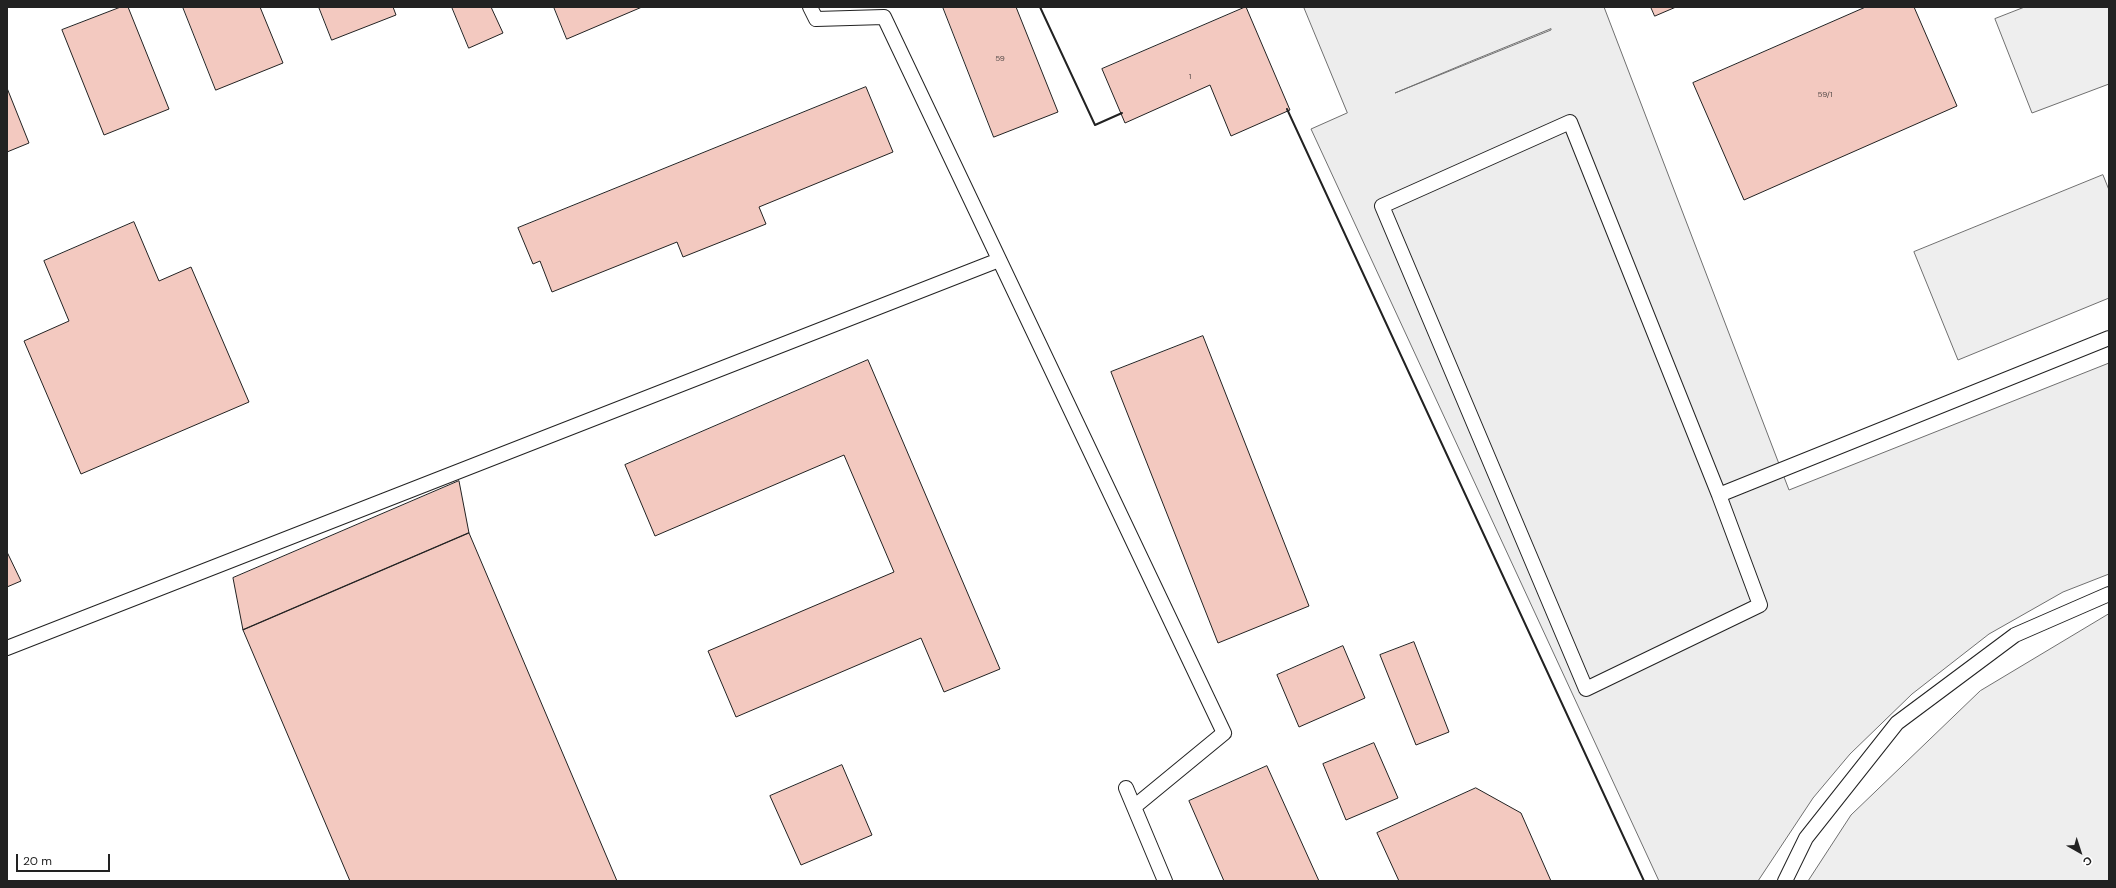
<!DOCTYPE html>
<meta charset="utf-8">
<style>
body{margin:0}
#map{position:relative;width:2116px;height:888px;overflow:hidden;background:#fff;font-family:"DM Sans",sans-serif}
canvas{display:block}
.frame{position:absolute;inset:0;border:8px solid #222;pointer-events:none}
.north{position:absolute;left:2060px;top:832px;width:40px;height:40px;-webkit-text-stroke:3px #fff;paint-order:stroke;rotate:141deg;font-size:11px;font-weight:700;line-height:16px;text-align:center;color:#222}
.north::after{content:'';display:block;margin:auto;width:14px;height:18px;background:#222;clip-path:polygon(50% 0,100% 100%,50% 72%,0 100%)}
.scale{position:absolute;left:16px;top:854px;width:94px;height:18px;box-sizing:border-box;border:2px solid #222;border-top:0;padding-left:5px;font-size:12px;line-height:14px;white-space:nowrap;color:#222;-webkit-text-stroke:3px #fff;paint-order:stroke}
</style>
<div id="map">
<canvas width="2116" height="888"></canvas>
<div class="frame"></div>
<div class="north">С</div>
<div class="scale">20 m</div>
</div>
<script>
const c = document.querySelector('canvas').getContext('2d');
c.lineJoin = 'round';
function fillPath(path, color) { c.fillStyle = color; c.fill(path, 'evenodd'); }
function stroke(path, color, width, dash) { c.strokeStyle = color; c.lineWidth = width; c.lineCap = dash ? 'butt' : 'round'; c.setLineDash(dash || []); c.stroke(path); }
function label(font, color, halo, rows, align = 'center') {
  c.font = font + ' "DM Sans",sans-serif'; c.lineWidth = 3; c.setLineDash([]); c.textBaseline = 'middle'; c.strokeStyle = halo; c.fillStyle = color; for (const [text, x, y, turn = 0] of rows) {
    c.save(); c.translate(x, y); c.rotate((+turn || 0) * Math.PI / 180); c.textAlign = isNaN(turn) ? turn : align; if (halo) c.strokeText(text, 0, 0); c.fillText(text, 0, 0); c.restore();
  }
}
const green = new Path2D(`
 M2025,7H2109V84L2032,113L1995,19Z
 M2103,175L2109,190V298L1958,360L1914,252Z
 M2109,614V881H1808L1851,815L1980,691Z`);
fillPath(green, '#eee');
stroke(green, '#6f6f6f', 1);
const parking = new Path2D(`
 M1304,7H1604L1789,490L2109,363V574L2063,592L1989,634L1912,694L1850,754L1813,798L1758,881H1659L1311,129L1347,113ZM1551,29V30L1395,93L1469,62Z`);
fillPath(parking, '#ededed');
stroke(parking, '#6f6f6f', 1);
const building = new Path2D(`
 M121,7H128L169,109L104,135L62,30Z
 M183,7H260L283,63L216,90Z
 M319,7H393L396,15L332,40Z
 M452,7H491L503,33L469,48Z
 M554,7H642L567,39Z
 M943,7H1016L1058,112L994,137Z
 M1246,7L1290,110L1231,136L1210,85L1125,123L1102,69Z
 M1651,7H1676L1655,16Z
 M1866,7H1914L1957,106L1744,200L1693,83Z
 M866,87L893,152L759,207L766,224L683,257L677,242L552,292L540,261L533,264L518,228Z
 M7,88L29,143L7,152Z
 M134,222L159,281L191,267L249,402L81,474L24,341L69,321L44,261Z
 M1203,336L1309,606L1218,643L1111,372Z
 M868,360L1000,669L944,692L921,638L736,717L708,651L894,572L844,455L655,536L625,465Z
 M459,481L469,533L243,630L233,578Z
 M469,533L617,881H350L243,630Z
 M7,552L21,581L7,587Z
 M1414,642L1449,732L1416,745L1380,655Z
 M1343,646L1365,698L1299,727L1277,675Z
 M1374,743L1398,798L1346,820L1323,764Z
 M842,765L872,835L801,865L770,796Z
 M1267,766L1319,881H1224L1189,801Z
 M1476,788L1521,813L1551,881H1399L1377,833Z`);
fillPath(building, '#f3c9c0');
stroke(building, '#222', 1);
const service = new Path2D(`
 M810,7L816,19L884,17L1224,733L1134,807
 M1570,122L1719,495L1760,605L1586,689L1382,206Z
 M1719,495L2109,338
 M7,648L999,260
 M1126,788L1165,881
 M1785,881L1806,838L1897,723L2015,635L2109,594`);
stroke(service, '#222', 16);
stroke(service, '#fff', 14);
stroke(new Path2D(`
 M1040,7L1095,125L1122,113
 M1287,109L1644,881`), '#222', 2);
label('8px', '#564c4a', null, [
 ["59",1000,59],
 ["1",1190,77],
 ["59/1",1825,95]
]);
</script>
